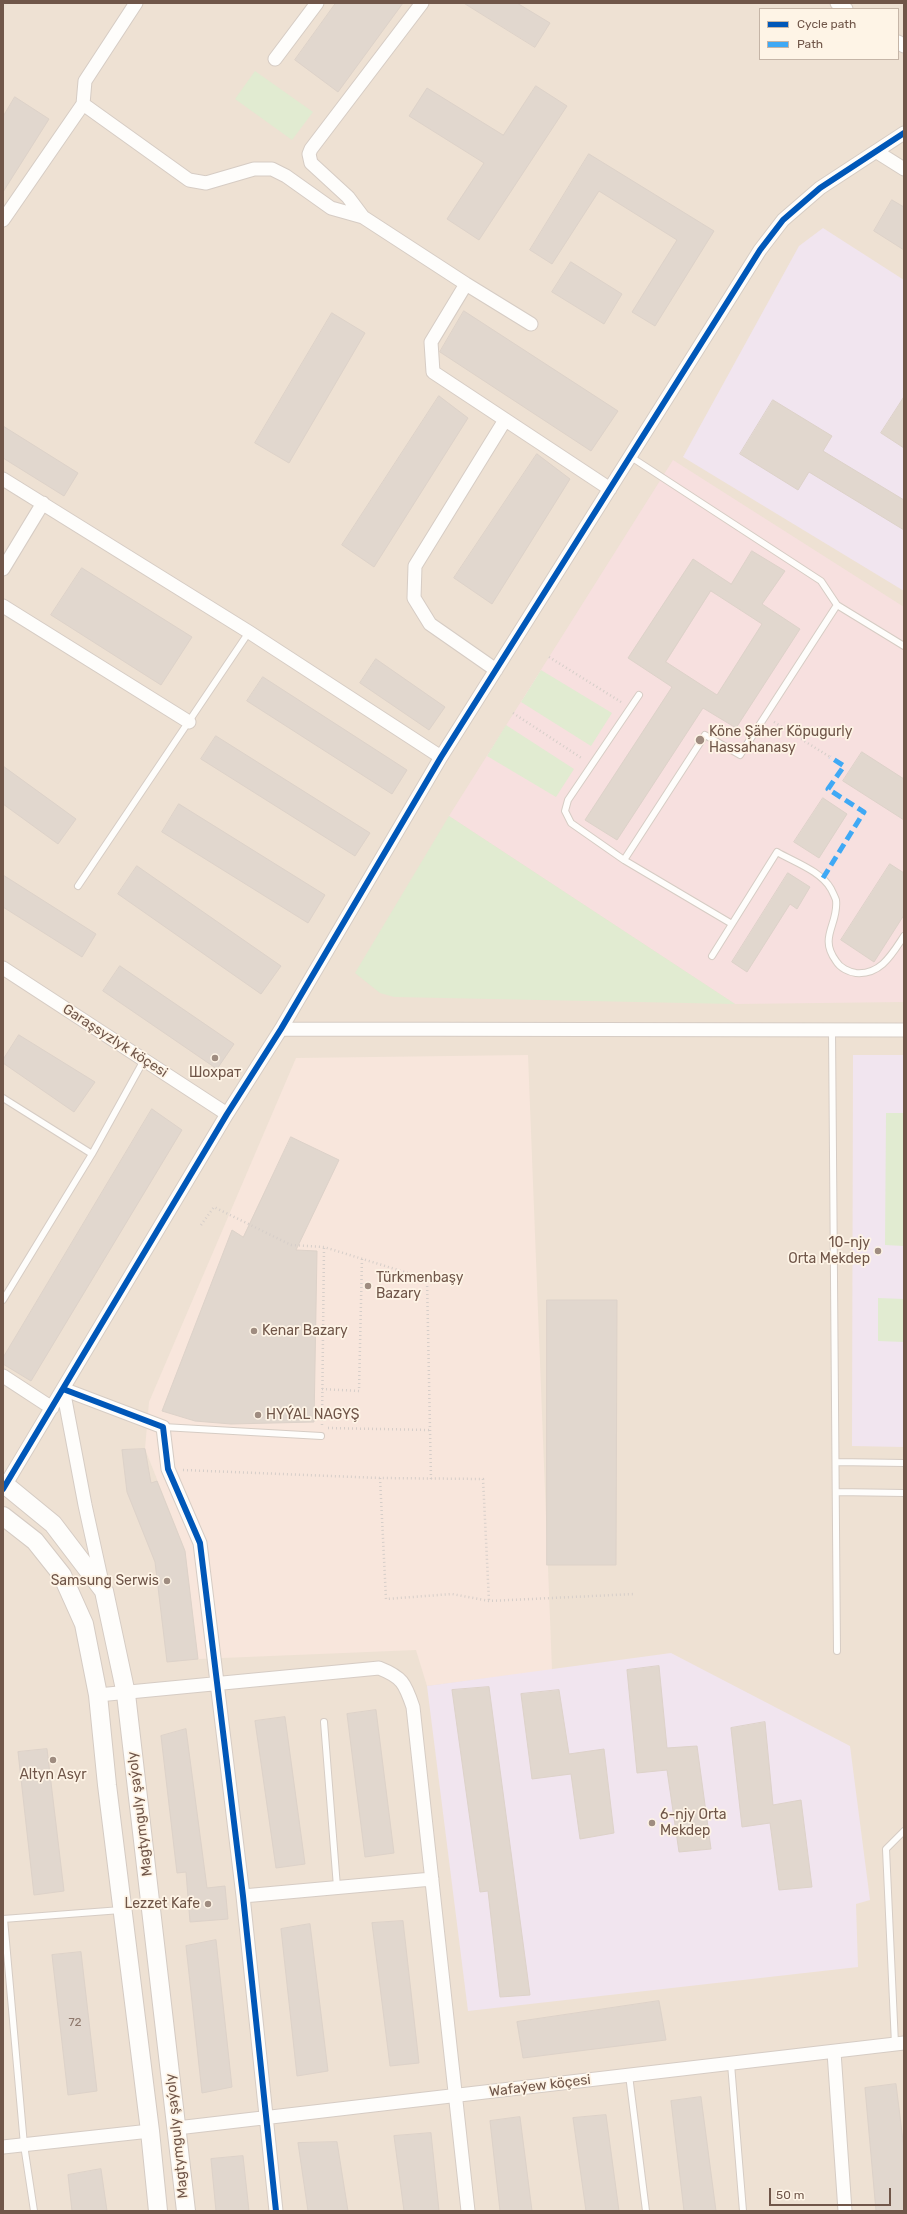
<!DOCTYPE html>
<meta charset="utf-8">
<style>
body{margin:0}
#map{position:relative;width:907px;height:2214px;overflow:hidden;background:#f5efe6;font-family:Rubik,sans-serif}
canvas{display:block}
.frame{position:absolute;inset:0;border:4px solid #705649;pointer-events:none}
.legend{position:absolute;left:759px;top:8px;width:140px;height:52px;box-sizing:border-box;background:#fef4e6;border:1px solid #c5b5a7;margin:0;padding:5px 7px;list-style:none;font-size:12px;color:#705649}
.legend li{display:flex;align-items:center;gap:8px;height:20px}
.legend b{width:20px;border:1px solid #c5b5a7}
.scale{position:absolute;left:769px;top:2188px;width:122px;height:18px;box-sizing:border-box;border:2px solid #705649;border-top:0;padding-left:5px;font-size:12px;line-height:14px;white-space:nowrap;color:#705649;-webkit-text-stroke:3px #fef4e6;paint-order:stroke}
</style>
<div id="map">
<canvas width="907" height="2214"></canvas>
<div class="frame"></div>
<ul class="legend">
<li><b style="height:5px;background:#0057b8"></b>Cycle path</li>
<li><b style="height:5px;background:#3fa9f5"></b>Path</li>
</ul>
<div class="scale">50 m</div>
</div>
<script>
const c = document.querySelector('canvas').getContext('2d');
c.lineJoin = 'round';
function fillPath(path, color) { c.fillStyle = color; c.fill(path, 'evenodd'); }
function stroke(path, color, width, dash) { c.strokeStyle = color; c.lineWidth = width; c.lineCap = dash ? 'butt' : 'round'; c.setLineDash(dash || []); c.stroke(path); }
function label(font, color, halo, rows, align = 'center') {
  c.font = font + ' Rubik,sans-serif'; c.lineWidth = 3.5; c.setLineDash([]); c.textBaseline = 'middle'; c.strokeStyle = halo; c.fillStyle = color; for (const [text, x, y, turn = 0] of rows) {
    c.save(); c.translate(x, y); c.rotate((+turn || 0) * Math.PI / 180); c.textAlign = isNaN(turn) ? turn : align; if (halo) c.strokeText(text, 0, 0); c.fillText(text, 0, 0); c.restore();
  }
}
fillPath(new Path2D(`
 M3,3H904V2211H3ZM760,9H898V59H760Z`), '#eee1d3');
fillPath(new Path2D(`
 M528,1055L552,1670L427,1686L416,1650L198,1659L185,1550L145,1449L149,1402L296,1058Z`), '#f8e6dc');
fillPath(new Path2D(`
 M823,228L904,280V591L683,457L799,246Z
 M853,1055H904V1447L852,1446Z
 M671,1653L850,1746L870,1900L856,1904L858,1967L468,2011L427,1686Z`), '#f1e5ef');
fillPath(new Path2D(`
 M673,460L904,607V1002L735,1004L449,816Z`), '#f7e0df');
fillPath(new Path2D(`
 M255,71L313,112L292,140L235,99Z
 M541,670L612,713L591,746L521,702Z
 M506,725L574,769L556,797L487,756Z
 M449,816L735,1004L394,997L380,993L355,973Z
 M886,1113H904V1246L885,1245Z
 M878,1298L904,1299V1342L878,1341Z`), '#e1ebd1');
const building = new Path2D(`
 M336,3H403L338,92L295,60Z
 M464,3H517L550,23L535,47Z
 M536,86L567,106L479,240L447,219L484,163L409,116L427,88L503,135Z
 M15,97L49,119L3,192V117Z
 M589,154L714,231L655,326L632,312L677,240L599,191L552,264L530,250Z
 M892,200L904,207V250L874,231Z
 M571,262L622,294L604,324L552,292Z
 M464,311L618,411L591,451L440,352Z
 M332,313L365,333L289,463L255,443Z
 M439,396L468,418L374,567L342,545Z
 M904,397V448L881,433Z
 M773,400L832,436L823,451L904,500V530L809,472L798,490L740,454Z
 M3,426L78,473L64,496L3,458Z
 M537,454L570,479L492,604L454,578Z
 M752,551L785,571L762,604L800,629L736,728L703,708L617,840L585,820L672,687L628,658L693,559L731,584ZM711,591L762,624L717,695L666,662Z
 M82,568L192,637L161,685L51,615Z
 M376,659L445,707L429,730L360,683Z
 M263,677L407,770L392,794L247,701Z
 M216,736L370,833L355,856L201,759Z
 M862,752L904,779V820L843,781Z
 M3,766L76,819L58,844L3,804Z
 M823,798L847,814L819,858L794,842Z
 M179,804L325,895L308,923L162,832Z
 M890,864L904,873V915L874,962L841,940Z
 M137,866L281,966L261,994L118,894Z
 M788,873L810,887L797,909L790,904L747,972L732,962Z
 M3,875L96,934L82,957L3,907Z
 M120,966L234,1044L217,1069L103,991Z
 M19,1035L95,1082L74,1112L3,1063V1060Z
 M152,1109L182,1130L31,1381L3,1364V1358Z
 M291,1137L339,1160L296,1250L317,1251L314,1422L231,1424L195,1421L162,1411L232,1230L243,1237Z
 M547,1300H617L616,1565H547Z
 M145,1449L151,1483L157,1481L185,1551L198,1659L167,1662L155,1562L127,1492L122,1450Z
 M659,1666L667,1748L697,1746L711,1849L679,1852L667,1770L637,1773L627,1670Z
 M489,1687L530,1995L500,1997L488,1891L480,1892L452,1690Z
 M559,1690L569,1754L604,1749L614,1833L580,1839L571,1774L532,1779L521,1694Z
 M376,1710L394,1853L365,1857L347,1714Z
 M285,1717L305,1864L276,1868L255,1721Z
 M765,1722L773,1805L801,1800L812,1887L779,1890L770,1823L742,1827L731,1728Z
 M186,1729L207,1888L225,1886L228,1919L190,1922L186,1872L177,1873L161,1736Z
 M47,1749L64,1891L34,1895L18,1752Z
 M403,1921L419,2063L390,2066L372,1923Z
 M310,1924L328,2071L297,2076L281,1929Z
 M216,1940L232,2087L202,2093L186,1946Z
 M81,1952L97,2091L68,2095L52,1955Z
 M659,2001L666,2040L523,2058L517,2022Z
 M896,2084L904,2149V2211H876L865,2088Z
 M701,2097L716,2211H684L671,2101Z
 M606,2115L619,2211H586L573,2118Z
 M520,2117L532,2211H500L490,2121Z
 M431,2133L439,2211H404L394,2136Z
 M337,2142L348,2211H308L298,2143Z
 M243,2156L249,2211H216L211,2159Z
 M101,2169L107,2211H72L68,2175Z`);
fillPath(building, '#e1d7ce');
stroke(building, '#ddd2c9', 1);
const lane = new Path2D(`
 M631,457L821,581L837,605L904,646
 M624,860L571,823L565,811L568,800L639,695
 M78,886L249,632
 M732,924L624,860L705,735L740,755L837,605
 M712,956L777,852C794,862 821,871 831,889C833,893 835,897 836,900C839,924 818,937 836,961C840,968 849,972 856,973C881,975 892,954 904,936
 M832,1030L837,1651
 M3,1098L92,1154
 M3,1300L92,1154L144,1060
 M163,1427L321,1436
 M836,1462L904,1463
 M836,1492L904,1493
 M324,1722L337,1887
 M3,1919L121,1910
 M4,1919L24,2145L34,2211
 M895,2044L886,1849L904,1831
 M731,2064L743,2211
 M629,2075L646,2211`);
const street = new Path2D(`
 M837,3L846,9
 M898,42L904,46
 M275,59L317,3
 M83,104L189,180L206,183L254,169H272L286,176L331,208L363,217L466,284L531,324
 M877,152L904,169
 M363,217L348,197L311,163L309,154L311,149L422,3
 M3,220L83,104L85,81L136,3
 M466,284L431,342L433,372L610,489
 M3,479L249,632L441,757
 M3,569L43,503
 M3,606L189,722
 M496,670L430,624L414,598L415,566L505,420
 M3,968L227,1114
 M281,1029L904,1030
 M3,1376L52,1408
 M63,1389L163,1427L168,1469L200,1543L243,1896L276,2211
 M63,1389L85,1505L103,1587
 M3,1489L227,1114L281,1029L441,757L760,250L783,220L820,188L904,133
 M98,1695L379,1668C402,1677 405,1683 413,1707L468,2211
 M243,1896L432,1879
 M834,2052L845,2211
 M177,2128L904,2043
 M3,2147L150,2131`);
const secondary = new Path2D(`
 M3,1483L53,1524L104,1591L126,1694L186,2211
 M3,1516L35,1541L62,1575L84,1624L98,1695L107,1785L150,2131L158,2211`);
stroke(lane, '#d6ccc4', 8);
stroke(street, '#d6ccc4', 15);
stroke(secondary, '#d5cbc3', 20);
stroke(new Path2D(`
 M549,657L621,702
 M513,713L583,759
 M774,722L830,757
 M201,1225L214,1207L291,1245L324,1247L427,1279L431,1479
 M322,1389L359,1391L362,1258
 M322,1425L324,1247
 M328,1428L430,1430
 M183,1470L380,1478L483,1479L489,1601
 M380,1478L386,1599L452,1594L489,1601L635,1594`), '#d6cec9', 2.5, [1, 3]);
stroke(lane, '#fefdfb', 6);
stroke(street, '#fefdfb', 13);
stroke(secondary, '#fefdfb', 18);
stroke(new Path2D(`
 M823,878L864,812L828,789L844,766L830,757`), '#3fa9f5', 5, [10, 5]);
stroke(new Path2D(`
 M63,1389L163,1427L168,1469L200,1543L243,1896L276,2211
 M3,1489L227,1114L281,1029L441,757L760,250L783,220L820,188L904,133`), '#0057b8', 6);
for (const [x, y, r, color] of [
 [700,740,5,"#9f8c80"],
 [215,1058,4,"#9f8c80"],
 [878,1251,4,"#9f8c80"],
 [368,1286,4,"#9f8c80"],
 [254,1331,4,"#9f8c80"],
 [258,1415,4,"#9f8c80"],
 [167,1581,4,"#9f8c80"],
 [53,1760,4,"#9f8c80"],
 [652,1823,4,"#9f8c80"],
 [208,1904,4,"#9f8c80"]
]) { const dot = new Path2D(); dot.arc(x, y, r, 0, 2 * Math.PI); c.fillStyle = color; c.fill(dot); stroke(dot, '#fef4e6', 1.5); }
label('12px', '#8e786c', null, [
 ["72",75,2023]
]);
label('14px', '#705649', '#fef4e6', [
 ["Köne Şäher Köpugurly",709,732],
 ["Hassahanasy",709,748],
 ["Шохрат",215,1073,"center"],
 ["10-njy",870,1243,"right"],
 ["Orta Mekdep",870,1259,"right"],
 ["Türkmenbaşy",376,1278],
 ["Bazary",376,1294],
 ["Kenar Bazary",262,1331],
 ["HYÝAL NAGYŞ",266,1415],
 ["Samsung Serwis",159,1581,"right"],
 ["Altyn Asyr",53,1775,"center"],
 ["6-njy Orta",660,1815],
 ["Mekdep",660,1831],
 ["Lezzet Kafe",200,1904,"right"]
], 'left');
label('14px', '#705649', '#fef4e6', [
 ["Garaşsyzlyk köçesi",115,1041,33],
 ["Magtymguly şaýoly",140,1814,-97],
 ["Wafaýew köçesi",540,2086,-7],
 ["Magtymguly şaýoly",177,2136,-96]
]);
</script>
